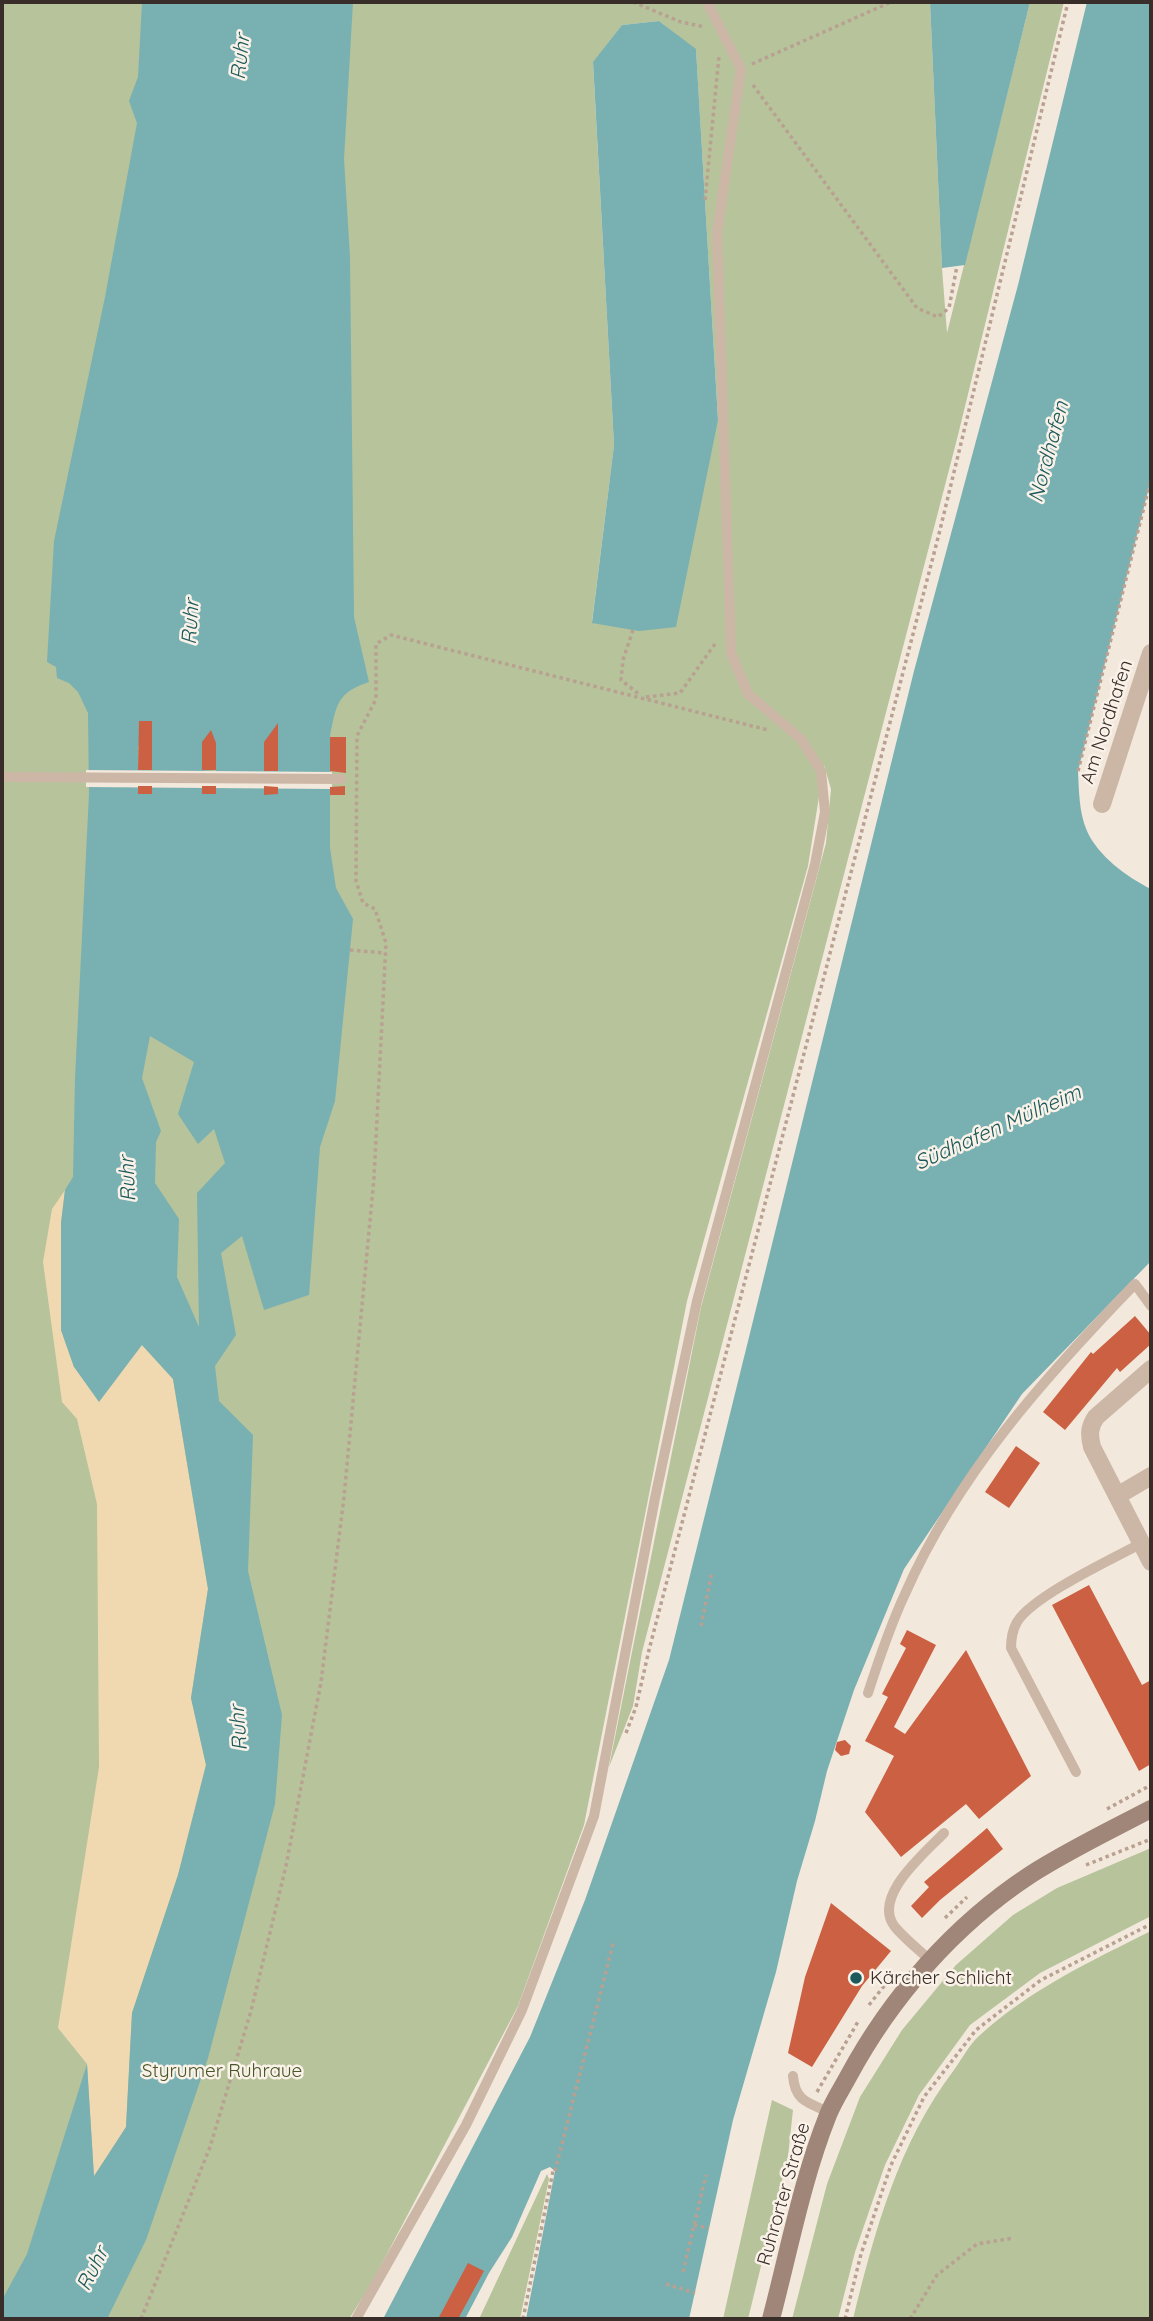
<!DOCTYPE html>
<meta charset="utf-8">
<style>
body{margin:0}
#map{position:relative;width:1153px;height:2321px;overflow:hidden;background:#f3e8dc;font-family:Quicksand,sans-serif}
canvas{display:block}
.frame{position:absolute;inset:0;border:4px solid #382d28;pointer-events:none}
</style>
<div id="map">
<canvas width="1153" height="2321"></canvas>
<div class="frame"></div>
</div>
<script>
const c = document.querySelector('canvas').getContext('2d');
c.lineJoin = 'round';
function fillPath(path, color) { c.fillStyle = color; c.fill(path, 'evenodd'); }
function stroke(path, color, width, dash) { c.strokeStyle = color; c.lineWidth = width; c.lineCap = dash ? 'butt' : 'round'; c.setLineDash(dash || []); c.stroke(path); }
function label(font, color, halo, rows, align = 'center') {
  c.font = font + ' Quicksand,sans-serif'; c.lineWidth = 5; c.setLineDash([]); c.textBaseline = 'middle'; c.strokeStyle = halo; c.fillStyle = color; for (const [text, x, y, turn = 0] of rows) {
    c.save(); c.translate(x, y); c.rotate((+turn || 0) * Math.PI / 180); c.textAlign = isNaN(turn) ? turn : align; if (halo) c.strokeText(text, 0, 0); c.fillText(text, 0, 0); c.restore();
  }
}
fillPath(new Path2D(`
 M2,2H930L942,268L947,333L1030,2H1064L957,439L642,1652L633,1706L609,1767L701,1307L826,843L831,789L824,765L808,866L687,1301L584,1825L518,2006L370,2286L349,2319H2ZM659,21L696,50L718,420L592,622L614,445L593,63L622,25Z
 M1151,1848V1916L1040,1973L970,2025L919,2095L885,2165L855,2252L838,2319H792L827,2184L860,2097L902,2030L956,1965L1013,1915L1057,1888Z
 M1151,1931V2319H853C875,2230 898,2144 954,2070C962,2059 969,2045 979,2036C1029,1990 1091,1961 1151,1931Z
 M772,2100L793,2110L788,2156L748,2319H723Z
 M547,2174L549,2179L520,2319H479Z`), '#b6c39b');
fillPath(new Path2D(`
 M65,1190L61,1223V1330L74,1367L142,1345L173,1379L208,1589L191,1698L206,1765L178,1875L132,2013L126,2127L94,2178L87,2064L58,2028L99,1767L97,1504L77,1419L62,1402L43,1262L52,1209Z`), '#f0d9b1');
fillPath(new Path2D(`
 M142,2H353L344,159L350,257L354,617L369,682C337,692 336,706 330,736V848L336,888L353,919L335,1101L320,1147L309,1295L264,1310L242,1236L221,1253L236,1335L215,1366L219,1401L253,1435L248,1571L282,1715L275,1804L208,2058L146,2240L107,2319H2V2300L27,2254L87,2064L94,2176L126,2127L132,2013L178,1875L206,1765L191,1698L208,1589L173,1379L142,1345L99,1402L74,1367L61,1330V1223L65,1190L73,1177L75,1078L89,794L88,713L78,692L69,683L57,678L56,667L47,662L54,541L105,297L137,123L129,101L138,77ZM212,736L216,746V771L202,770L204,739ZM138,746H152V770L138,769ZM264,746H278V771H264ZM150,1036L194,1062L178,1114L198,1144L214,1129L225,1163L197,1193L199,1327L177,1277L179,1219L155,1183L156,1142L161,1131L142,1078Z
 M930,2H1030L965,265L942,268Z
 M1087,2H1151V479L1078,771C1079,791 1079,813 1087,831C1098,856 1127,877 1151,889V1261L1022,1394L904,1569L854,1690L827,1771L815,1821L797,1881L776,1972L733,2120L689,2319H526L555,2171L550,2167L541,2171L512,2237L489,2273L465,2319H383L530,2037L585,1900L669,1660L914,671L1018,285Z
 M659,21L696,49L718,420L676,627L639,631L592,623L614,445L593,62L622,25Z`), '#79b0b2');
fillPath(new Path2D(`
 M86,770L332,772V789L86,787Z`), '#f3e8dc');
fillPath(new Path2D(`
 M139,721H152V770H138Z
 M278,723V771H264V742Z
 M211,730L216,743V770H202V742Z
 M330,737H346V773L330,771Z
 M138,786H152V794H138Z
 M202,786H216V794H202Z
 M264,786L278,787V794L264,795Z
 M345,786V795H330V787Z
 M1135,1316L1151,1335V1344L1120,1372L1117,1368L1065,1430L1043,1412L1091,1352L1093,1354Z
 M1016,1446L1040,1463L1009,1508L985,1492Z
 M1089,1585L1142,1685L1151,1680V1764L1139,1771L1052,1605Z
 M907,1630L936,1645L894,1727L905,1734L966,1650L1031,1776L979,1819L966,1804L901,1857L865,1812L894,1756L865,1741L888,1697L882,1694L906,1648L900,1644Z
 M845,1740L851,1746L849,1754L841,1756L835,1750L837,1742Z
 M987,1828L1003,1849L940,1900L922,1918L911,1906L929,1887L924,1882Z
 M831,1903L891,1951L862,1986L812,2067L788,2053L805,1977Z
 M468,2263L484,2271L458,2319H438Z`), '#cb6042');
stroke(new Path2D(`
 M633,2L681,22L705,27
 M752,64L891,2
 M753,85L917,308L938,317L949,308L957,266
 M705,200L719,56
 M633,630L623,660L621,680L640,695
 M646,697L680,693L717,641
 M1078,771L1151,479
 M350,950L385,953
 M701,1626L712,1572
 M626,1733L636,1707L649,1650L939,534L1068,2
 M1107,1809L1151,1785
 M1086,1865L1151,1839
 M945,1918L967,1897
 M869,2005L888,1981
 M817,2092L859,2020
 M555,2171L614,1940
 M694,2225L709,2228
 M683,2272L706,2175
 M666,2284L695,2293
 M141,2319L210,2147L251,2011L286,1866L321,1682L344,1497L374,1178L386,943L375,909L363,903L356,881L357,736L376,699V644L391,635L768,730
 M523,2319L553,2171
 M845,2319L861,2254L891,2165L924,2097L976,2030L1041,1980L1151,1924
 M910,2319L937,2275L977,2244L1014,2238`), '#b8a191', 3.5, [3.5, 3.5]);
stroke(new Path2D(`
 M2,777L341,779
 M868,1693C879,1659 890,1626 905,1594C957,1475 1046,1376 1135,1284L1151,1306
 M1076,1772L1011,1648C1011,1638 1012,1631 1017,1622C1033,1596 1112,1559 1142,1543
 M931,1961C919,1950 905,1939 895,1927C871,1897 925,1853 944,1833
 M793,2076C795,2101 808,2103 829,2112
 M356,2319L466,2125L522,2010L594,1816L655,1498L697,1301L815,864L825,812L821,771L801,739L748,694L731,653L717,233L741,69L707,2`), '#ccb7a7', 10);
stroke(new Path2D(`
 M1102,804L1151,653
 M1151,1369L1096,1417C1089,1427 1089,1435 1092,1447L1151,1562
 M1117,1496L1151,1476`), '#ccb7a7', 18);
stroke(new Path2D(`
 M771,2319C789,2251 802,2180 828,2115C833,2102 841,2090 848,2077C891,1997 954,1925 1030,1875C1069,1850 1111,1830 1151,1809`), '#a08678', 18);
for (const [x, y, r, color] of [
 [856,1978,7,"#1b595b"]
]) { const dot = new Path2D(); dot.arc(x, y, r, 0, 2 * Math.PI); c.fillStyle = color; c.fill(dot); stroke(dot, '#faf2e8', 2.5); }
label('19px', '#382d28', '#faf2e8', [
 ["Am Nordhafen",1107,722,-72],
 ["Ruhrorter Straße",784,2194,-74]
]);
label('19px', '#382d28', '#faf2e8', [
 ["Kärcher Schlicht",870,1978]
], 'left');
label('19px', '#48572a', '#faf2e8', [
 ["Styrumer Ruhraue",222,2071]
]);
label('italic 21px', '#1b595b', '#faf2e8', [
 ["Ruhr",241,57,-84],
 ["Nordhafen",1049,452,-75],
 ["Ruhr",191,622,-86],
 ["Südhafen Mülheim",998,1128,-24],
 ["Ruhr",128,1179,-93],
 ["Ruhr",239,1728,-94],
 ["Ruhr",93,2269,-64]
]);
</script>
